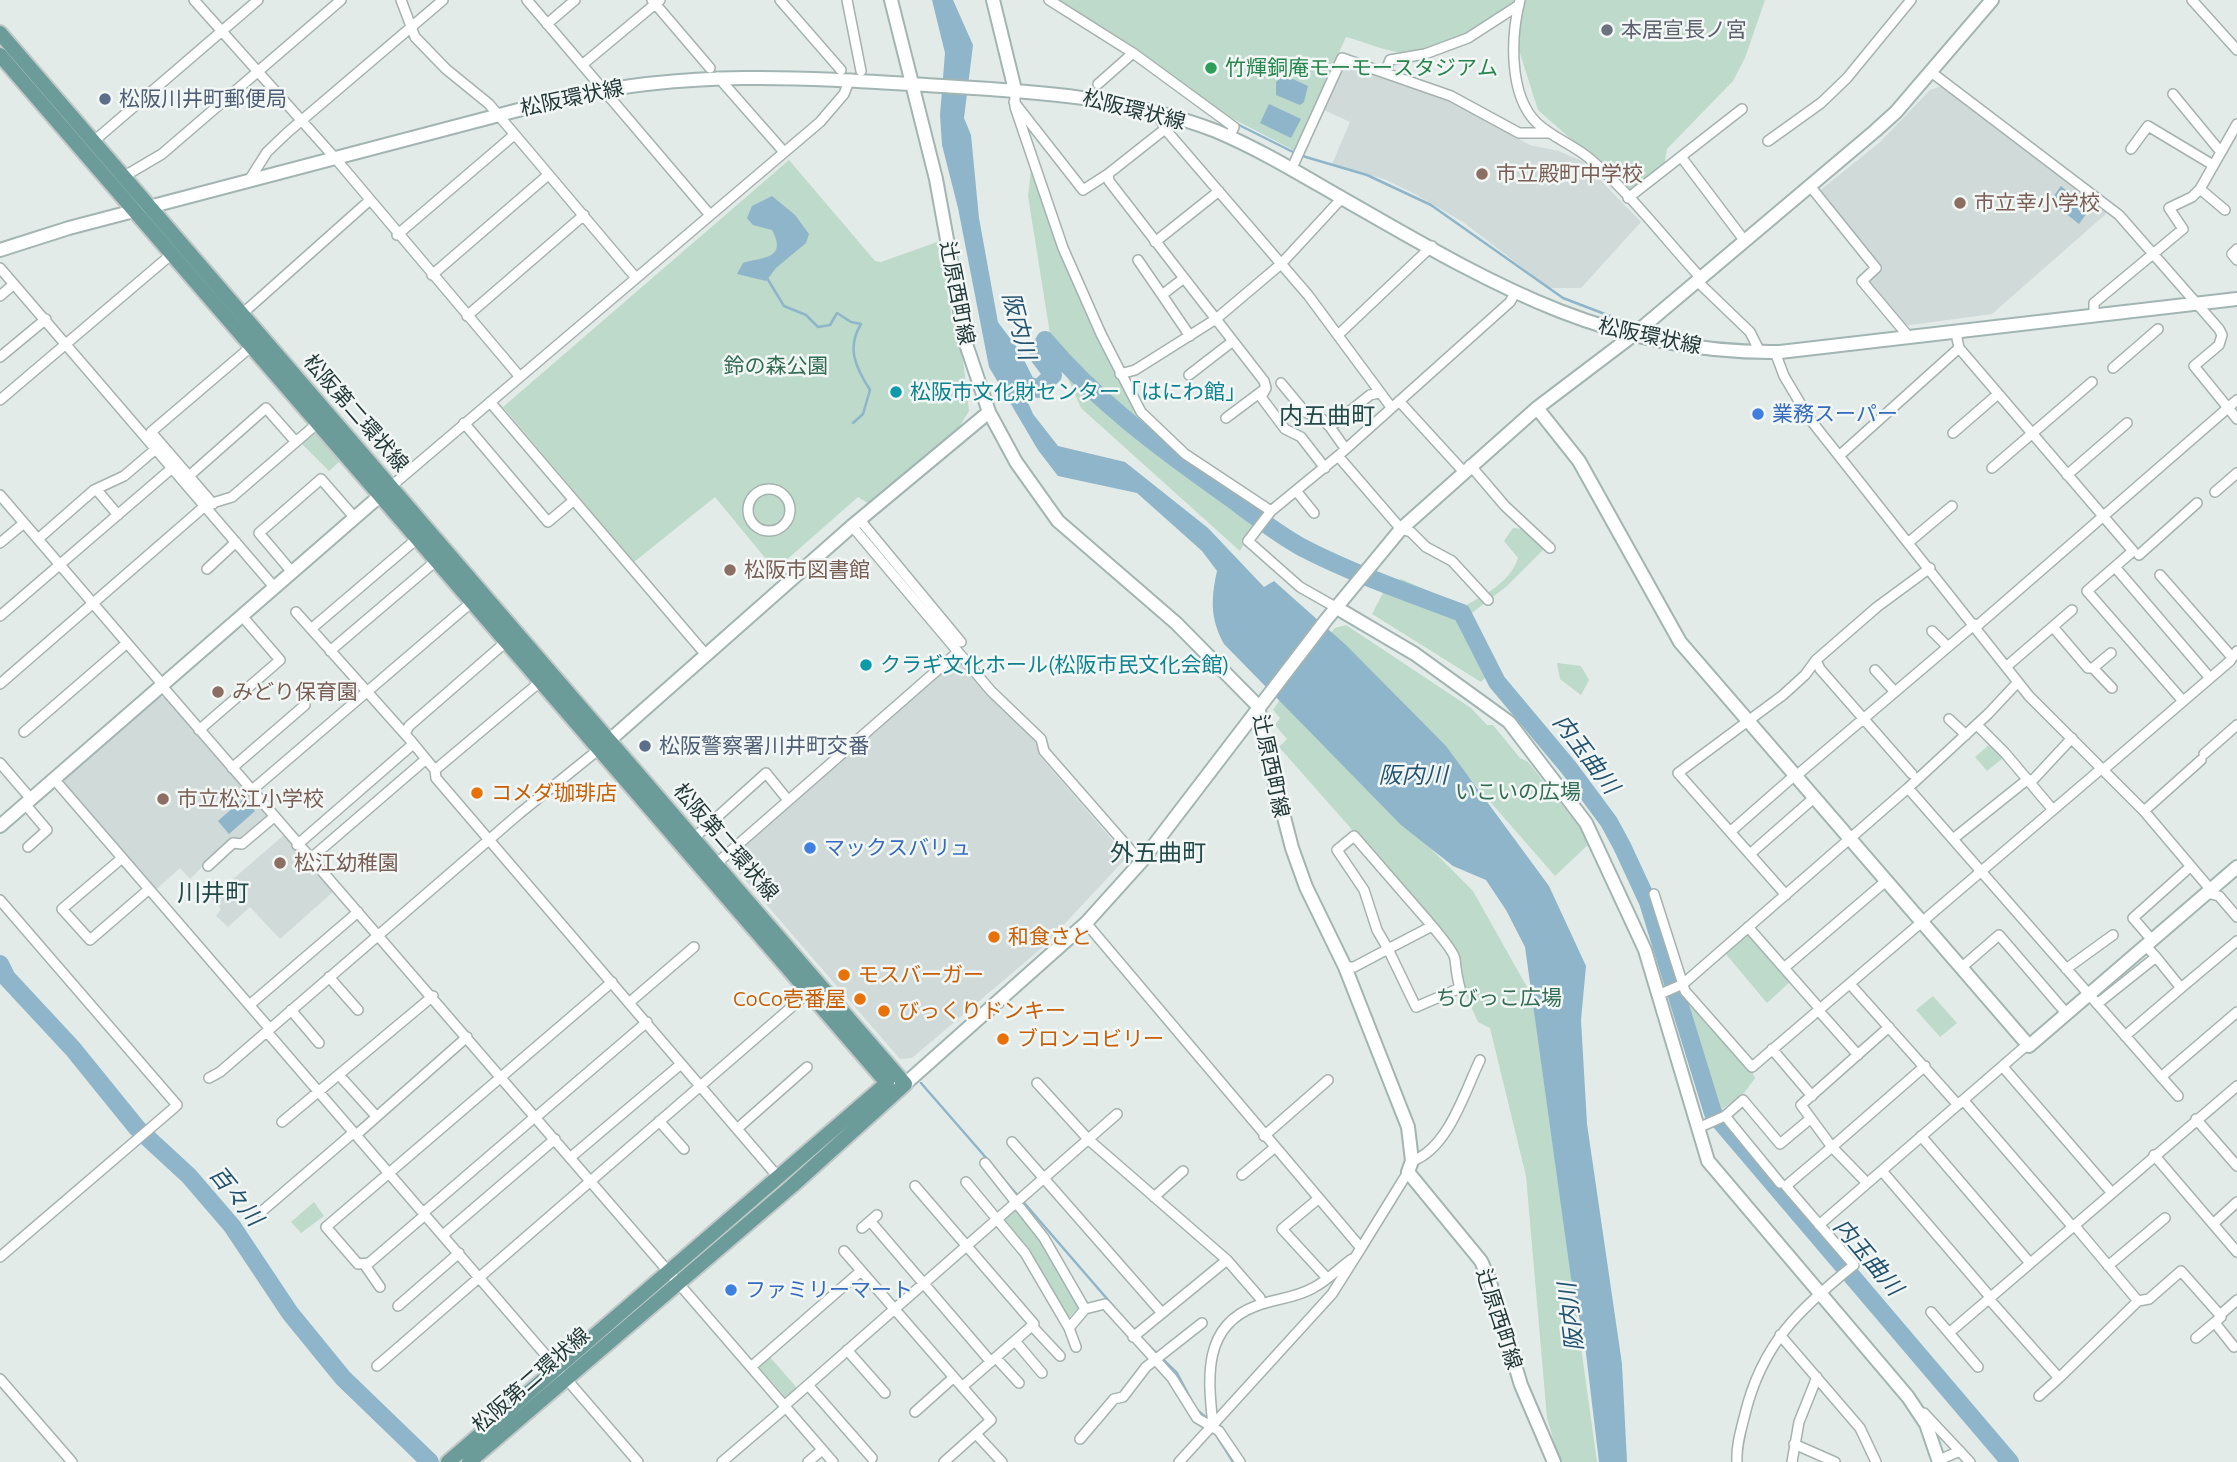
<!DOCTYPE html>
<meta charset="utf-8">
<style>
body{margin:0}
canvas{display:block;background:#e2ebe8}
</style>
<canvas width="2237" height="1462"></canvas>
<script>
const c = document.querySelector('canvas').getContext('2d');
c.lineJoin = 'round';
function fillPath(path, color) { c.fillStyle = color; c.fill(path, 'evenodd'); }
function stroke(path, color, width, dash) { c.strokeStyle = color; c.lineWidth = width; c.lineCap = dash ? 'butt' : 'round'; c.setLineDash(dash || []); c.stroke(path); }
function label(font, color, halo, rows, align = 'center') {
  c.font = font + ' Ubuntu,"Noto Sans JP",sans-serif'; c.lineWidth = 5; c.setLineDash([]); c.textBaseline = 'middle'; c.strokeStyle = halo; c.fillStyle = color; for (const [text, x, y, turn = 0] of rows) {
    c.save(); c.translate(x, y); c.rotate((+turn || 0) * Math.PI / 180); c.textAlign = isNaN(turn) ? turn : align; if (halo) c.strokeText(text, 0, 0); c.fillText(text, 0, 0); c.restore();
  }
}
fillPath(new Path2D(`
 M1351,64L1448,101L1530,145L1559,151L1582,161L1641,222L1581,288H1549L1463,222L1415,194L1384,179L1332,164L1350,122L1324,110L1343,67Z
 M1941,86L2107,213L1992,314L1903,326L1867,281L1881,268L1818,192L1879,143L1930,90Z
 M954,661L962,663L1027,731L1038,744L1039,755L1127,857L1044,946L912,1058L900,1059L727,859Z
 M156,696L167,698L267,816L239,840H229L190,879L180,868L153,892L60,782Z
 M284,835L334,891L280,939L250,907L228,927L216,916L221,909L211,898Z`), '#d0dad8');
fillPath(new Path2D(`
 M1059,0H1515C1500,23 1432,58 1404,53C1385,51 1365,42 1346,37L1295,151L1226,115L1136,48Z
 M1525,0H1765L1745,58L1733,81L1667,149L1664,166L1631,192L1538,110L1518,47V26Z
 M789,160L875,261L881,262L940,241L952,320L963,360L969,411L958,429L869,504L858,497L775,570L715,497L634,562L503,407Z
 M1031,170L1060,247L1138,412L1181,454L1263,511L1240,551L1081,408L1051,340L1028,196Z
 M314,432L340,461L329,471L301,443Z
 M1513,528L1525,529L1545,548L1507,586L1464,619L1461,630L1485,678L1481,682L1372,614L1383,593L1372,583L1377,576L1391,584L1401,579L1464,606C1483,597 1512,580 1518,558L1504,541Z
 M1346,625L1471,708L1487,725H1493L1520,758L1528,762L1591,842L1555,876L1438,742L1329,635L1335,628Z
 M1557,663L1581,666L1589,680L1581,695L1560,679Z
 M1281,698L1473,891L1532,996L1597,1462H1560L1547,1418L1526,1176L1490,1028L1478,1022L1464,991L1458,966L1423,910L1279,747L1287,739L1275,725L1280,718L1273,710Z
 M1990,744L2003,758L1987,771L1975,757Z
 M1746,934H1751L1791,981L1767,1003L1725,953Z
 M1682,993L1706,1024L1752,1071L1755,1078L1744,1093L1711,1117L1706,1115L1674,997Z
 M1933,996L1957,1023L1940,1037L1916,1010Z
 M314,1202L324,1216L301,1233L291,1222Z
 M1016,1208L1048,1252L1079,1307L1066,1321L1002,1221Z
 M769,1356L797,1388L786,1398L758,1366Z`), '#bddaca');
fillPath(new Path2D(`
 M932,0H953L973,45L964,118L971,135L979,218L999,328L1010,361L1033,414L1058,446L1125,462L1208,528L1264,587L1274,581L1347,646L1446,746L1549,886L1586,966L1581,1020L1587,1124L1622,1364L1627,1462H1599L1585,1345L1571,1278L1525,947L1506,910L1486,880L1453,866L1401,825L1224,644C1210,619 1211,598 1217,571L1202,551L1137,493L1058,476L1038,450L989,367L958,208L942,145L940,115L945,53Z
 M1284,75L1308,86L1304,102L1300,105L1276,95V82Z
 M1269,104L1301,119L1291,138L1260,123Z
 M2061,186L2089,210L2079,224L2050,201Z
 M772,196L795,215L809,234L806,243L776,268L766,281L737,274L743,263C761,257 788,260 772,230L753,225L747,218L752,206Z
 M244,798L255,811L229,834L218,821Z`), '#8fb5ca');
stroke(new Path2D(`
 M1237,124L1299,155L1367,175L1431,205L1563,298L1623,321
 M767,278L784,306L806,315L818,327L830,325L837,313L851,322L861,324C846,348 856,368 870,390L863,414L853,423
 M921,1083L988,1160
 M994,1168L1134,1330
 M1146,1343L1177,1373L1196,1409L1209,1420
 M1215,1433L1233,1462`), '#8fb5ca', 2.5);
stroke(new Path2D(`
 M991,328L1012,356L1026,384L1038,389L1053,375L1038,355L1045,340C1097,402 1160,448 1226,495C1251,513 1277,534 1305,549C1356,575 1409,593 1462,613L1497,682L1569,768L1609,822L1622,846L1648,902L1713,1113L2010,1462
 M0,964L7,978L73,1049L137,1128L189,1176L232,1226L290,1313L343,1378L430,1462`), '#8fb5ca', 18);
const street = new Path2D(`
 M194,0L335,158L520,377
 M401,0L415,37L446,69L489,104L636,278
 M527,0L710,215
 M652,0L710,68
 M780,0L841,70
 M847,0L861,71
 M1049,0L1133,53L1234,127L1229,138
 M1520,0C1511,35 1508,95 1537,123C1553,138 1574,145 1590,159C1630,193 1664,238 1700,277
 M2192,0L2237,50
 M547,24L575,0
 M582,65L660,0
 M1931,72L2119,215L2219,329L2222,335L2219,345L2194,366L2237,419
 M1385,73L1390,60L1425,54L1468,38L1519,5
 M718,77L784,152
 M1098,84L1133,53
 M1015,90V107L1063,248L1101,334L1141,412L1185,454L1271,511
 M2173,94L2220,151
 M1014,102L1083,190L1108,174L1109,181L1184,278
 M1157,112L1165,129L1308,295L1391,407
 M94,141L258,0
 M1768,141L1821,103L1847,78L1911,0
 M2131,149L2148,126L2213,165
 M1682,158L1744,240
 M1292,168L1342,58L1451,96L1519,133H1549
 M1108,174L1165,129
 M123,177L162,154L341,0
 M248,182L267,152L288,132L443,0
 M1810,186L1876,268L1862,281L1909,337
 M1628,198L1742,109
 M2225,210L2200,189L2237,124
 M397,235L514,135
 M1155,242L1219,191
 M2237,249L2232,254L2237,260
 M1138,260L1162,295
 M0,268L275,588
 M432,275L548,175
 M1696,280L1750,332L1760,352
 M0,296L14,284
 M242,314L370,200
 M2094,314V303L2183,229L2169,208L2192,197L2200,189
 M467,316L584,215
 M1956,333L1959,348L2133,551L2087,591L2183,701
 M1338,335L1432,246
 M1190,336L1162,295L1184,278L1264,381L1266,388L1261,397L1285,429L1301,437L1325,468
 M1775,352L1784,376L1809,418L2029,696L2144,811L2211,890
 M0,357L46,319
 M2113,368L2158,329
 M1120,374L1135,370L1216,319L1281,264L1342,198
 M1189,375L1233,341
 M1281,383L1305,412L1322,419L1330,427L1370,395L1379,393
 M0,400L173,253
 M1399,401L1463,471
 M490,402L707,656
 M1226,418L1266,388
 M464,423L548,522L573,501
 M1330,427L1342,444
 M1953,433L1998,394
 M1338,456L1510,302L1515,293
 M1839,456L1959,348
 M1470,465L1505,506L1550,548
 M1992,468L2092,382
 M2067,475L2127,423
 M189,476L266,408L296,442
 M748 510a21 21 0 1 1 42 0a21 21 0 1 1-42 0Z
 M96,489L118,515
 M388,489L820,122L844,94L849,81
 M1297,492L1314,513
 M2215,492L2237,473
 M0,495L163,685
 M213,504L151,432L253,345
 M860,520L961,642
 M852,526L991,691L1041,739L1044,751L1141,862
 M38,539L94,490L124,476L158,447
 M1909,542L1952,506
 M0,543L24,523
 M2139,555L2197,503
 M2115,567L2210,678
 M207,569L236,542
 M292,572L259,533L321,479L355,518
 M2160,575L2231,656
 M1337,608L1300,587L1248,541L1271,511L1338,456L1401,529L1411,532L1426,547L1452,561L1488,600
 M296,612L412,742L435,770L436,778L779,1178
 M0,616L171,469
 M1977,626L2237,400
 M2053,627L2088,668H2093L2111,653
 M311,629L419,537
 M1932,631L1948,647
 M330,651L437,560
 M1816,660L1820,669L1912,774
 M2006,667L2072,610
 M2093,668L2112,688
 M1875,670L1895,692
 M0,684L206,505L232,497L319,422
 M162,686L833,1462
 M1949,719L1966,735
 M1977,725L2005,753L2053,810
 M199,730L280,660L242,616
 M24,732L127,643
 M405,734L409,726L507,641
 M2204,754L2237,725
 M0,763L31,799
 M232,768L305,705
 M435,770L541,681
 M2103,770L2230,661L2237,651
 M1796,776L1975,624
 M54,779L270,1029
 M2031,782L2072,738
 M1908,788L2178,1096
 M251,791L473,601
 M25,804L47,830L28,847
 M2144,811L2201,760
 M1730,832L1795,775
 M695,837L766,773L787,799
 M1953,839L2028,779
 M297,845L412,745
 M1750,854L1815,797
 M121,859L62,909L90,940L148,890
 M310,859L425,760
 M717,863L958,652
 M208,866L233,843L242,844L274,817
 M2207,893L2219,896L2237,917
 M1654,894L1685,991L1752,1067L2101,769
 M1786,895L1678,773L1783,695L1805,675L1816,660L1877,607L1930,568
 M0,900L177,1105
 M1086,923L1361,1248L1332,1294L1179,1462
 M1748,927L1820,1009
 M2152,940L2133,918L2190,867
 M1345,967H1354L1388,949L1416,1007L1460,988C1457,978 1456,969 1455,959C1454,951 1433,927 1427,920L1354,836L1337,850L1364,890L1377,930L1388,949L1432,926
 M1784,968L1886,881
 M1961,968L1999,935L2066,1013
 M2066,969L2113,935
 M329,977L358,1010
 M1850,984L1958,1105
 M2181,988L2237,941
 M1658,995L1683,984L1908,788L1988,714L2018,682
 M253,1002L358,912
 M630,1002L694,947
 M2097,1004L2156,957L2146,946
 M291,1010L319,1043
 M1819,1011L1858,1055
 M267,1032L638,1462
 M2125,1036L2181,988L2156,957
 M1772,1049L1812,1096
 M2003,1067L2112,1193
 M339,1075L376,1116
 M2161,1077L2237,1012
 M209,1078L220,1072L520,813L598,750
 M1037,1083L1089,1140L1227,1260L1133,1337
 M1964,1101L2072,1226
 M1725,1116L1780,1183
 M536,1117L647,1022
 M2196,1119L2237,1166
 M659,1121L684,1149
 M282,1122L433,996
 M738,1128L807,1067
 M1698,1128L1725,1116L1743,1100L1780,1144L1810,1119
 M356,1135L467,1037
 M1264,1136L1328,1080
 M1921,1136L2030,1263
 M1012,1142L1162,1313
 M2154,1155L2237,1252
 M571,1157L681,1064
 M1412,1161C1448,1149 1465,1091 1480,1060
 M985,1163L1044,1238L1085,1309L1105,1304L1172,1378L1197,1418L1219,1431L1240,1462
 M1882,1171L1991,1298
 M1242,1175L1274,1148
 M966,1182L1025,1253L1069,1328L1085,1309
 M1866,1182L1832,1147L1925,1066
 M915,1186L1034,1324L962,1387
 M1154,1197L1183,1171
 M1318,1199L1282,1229L1327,1278
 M261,1212L353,1133
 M423,1213L536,1116
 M425,1215L369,1263L358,1264L326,1227L612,982
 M870,1221L991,1362
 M2213,1224L2237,1202
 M1819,1225L2028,1044
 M2074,1225L2138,1301L2149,1299L2181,1271L2220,1315L2237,1300
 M862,1228L877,1215
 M443,1235L555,1139
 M1361,1248L1408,1172
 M844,1251L991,1420L944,1462
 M0,1257L175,1107
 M1227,1260L1260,1298
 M364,1264L380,1287
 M2108,1266L2165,1218
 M1989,1299L2059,1378L2138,1301
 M398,1306L459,1253
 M1931,1312L1949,1333L2237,1086
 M2215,1323L2234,1347
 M1032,1326L1060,1356
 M1069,1328L1076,1347
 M1949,1333L1978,1367
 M1780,1335L1860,1428L1876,1462
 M2196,1338L2221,1317L2220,1315
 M1015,1341L1042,1373
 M847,1350L885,1393
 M996,1358L1019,1383
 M377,1366L810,991
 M751,1367L861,1271
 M0,1379L72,1462
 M808,1385L872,1458
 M2039,1396L2059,1378
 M784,1406L1117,1114
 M915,1412L953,1378
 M1924,1413L1970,1462
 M1213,1426C1208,1378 1202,1326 1256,1306C1274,1299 1296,1298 1313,1288C1327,1281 1339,1268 1352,1259
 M976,1434L1002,1462
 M1080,1439L1114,1399L1123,1397L1146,1367L1202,1323
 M1794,1444L1835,1462
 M1939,1460L1960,1451
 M722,1462L785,1408
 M808,1462L822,1450
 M1737,1462C1736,1446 1741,1430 1745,1414C1762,1344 1799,1309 1854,1265L1786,1186L1832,1147L1801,1105L1889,1027
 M1792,1462L1799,1422L1817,1377`);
const secondary = new Path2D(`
 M891,0L936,179L966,344L989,412L1016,462L1058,521L1176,623L1259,707L1260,725L1292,848L1306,887L1345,967L1408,1127L1412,1161L1408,1172L1481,1261L1489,1279L1521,1385L1554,1462
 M993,0L1015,90
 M0,250L69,228L564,98C688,70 800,77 926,85C1025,91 1123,95 1216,131C1259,149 1300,174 1340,197C1485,280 1606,355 1780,352L2237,299
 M1537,408L1579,461L1680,642L2029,1046L2237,867
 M1337,608L1415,654L1509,722L1586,823L1645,950L1708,1161L1908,1397L1926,1424L1939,1462
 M603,746L852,526L989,412
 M0,826L382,494
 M897,1083L905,1084L1086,923L1141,862L1326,620L1401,529L1537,408L1632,336L1875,131L1896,112L1992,0`);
const primary = new Path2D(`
 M0,33L905,1084L792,1186L469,1462
 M0,55L887,1083L448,1462`);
stroke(street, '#a5b2b0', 12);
stroke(secondary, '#a2b5b2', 16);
stroke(primary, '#c2c8c7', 18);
stroke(street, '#fff', 9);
stroke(secondary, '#fff', 12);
stroke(primary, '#6b9c99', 14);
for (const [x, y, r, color] of [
 [1607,30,7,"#6b7280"],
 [1211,68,7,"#2e9e5b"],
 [105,99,7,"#5c6f8a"],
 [1482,174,7,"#8d6e63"],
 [1960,203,7,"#8d6e63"],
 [896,392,7,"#0f9aa8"],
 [1758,414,7,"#3f7fe0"],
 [730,570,7,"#8d6e63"],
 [866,665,7,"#0f9aa8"],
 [218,692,7,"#8d6e63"],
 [645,746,7,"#5c6f8a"],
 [477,793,7,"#e8710a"],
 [163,799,7,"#8d6e63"],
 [810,848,7,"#3f7fe0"],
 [280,863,7,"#8d6e63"],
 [994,937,7,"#e8710a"],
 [844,975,7,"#e8710a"],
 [860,999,7,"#e8710a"],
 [884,1011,7,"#e8710a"],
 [1003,1039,7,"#e8710a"],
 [731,1290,7,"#3f7fe0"]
]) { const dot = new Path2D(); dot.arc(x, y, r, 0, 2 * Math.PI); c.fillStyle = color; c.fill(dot); stroke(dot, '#f2f7f6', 2.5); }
label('21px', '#5b616d', '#f2f7f6', [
 ["本居宣長ノ宮",1621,30]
], 'left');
label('21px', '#27864d', '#f2f7f6', [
 ["竹輝銅庵モーモースタジアム",1225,68]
], 'left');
label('21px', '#243a38', '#f2f7f6', [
 ["松阪環状線",572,98,-12],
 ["松阪環状線",1134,110,14],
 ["辻原西町線",957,293,79],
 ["松阪環状線",1650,336,12],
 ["松阪第二環状線",356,413,49],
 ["辻原西町線",1271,766,78],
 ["松阪第二環状線",726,842,49],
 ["辻原西町線",1499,1319,72],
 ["松阪第二環状線",531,1380,-41]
]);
label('21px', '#4e5e75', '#f2f7f6', [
 ["松阪川井町郵便局",119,99],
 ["松阪警察署川井町交番",659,746]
], 'left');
label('21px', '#785e54', '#f2f7f6', [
 ["市立殿町中学校",1496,174],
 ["市立幸小学校",1974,203],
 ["松阪市図書館",744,570],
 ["みどり保育園",232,692],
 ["市立松江小学校",177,799],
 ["松江幼稚園",294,863]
], 'left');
label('21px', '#326d54', '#f2f7f6', [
 ["鈴の森公園",776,366],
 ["いこいの広場",1518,792],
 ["ちびっこ広場",1499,998]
]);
label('21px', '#0d838f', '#f2f7f6', [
 ["松阪市文化財センター「はにわ館」",910,392],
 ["クラギ文化ホール(松阪市民文化会館)",880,665]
], 'left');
label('21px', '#366cbe', '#f2f7f6', [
 ["業務スーパー",1772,414],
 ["マックスバリュ",824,848],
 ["ファミリーマート",745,1290]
], 'left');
label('21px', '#c56008', '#f2f7f6', [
 ["コメダ珈琲店",491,793],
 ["和食さと",1008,937],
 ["モスバーガー",858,975],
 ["CoCo壱番屋",846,999,"right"],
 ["びっくりドンキー",898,1011],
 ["ブロンコビリー",1017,1039]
], 'left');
label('italic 23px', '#245470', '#f2f7f6', [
 ["阪内川",1019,326,75],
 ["内玉曲川",1586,754,53],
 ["阪内川",1413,775],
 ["百々川",236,1196,51],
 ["内玉曲川",1868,1257,50],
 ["阪内川",1571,1317,-97]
]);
label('24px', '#224a48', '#f2f7f6', [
 ["内五曲町",1327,416],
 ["外五曲町",1158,853],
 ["川井町",213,893]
]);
</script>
